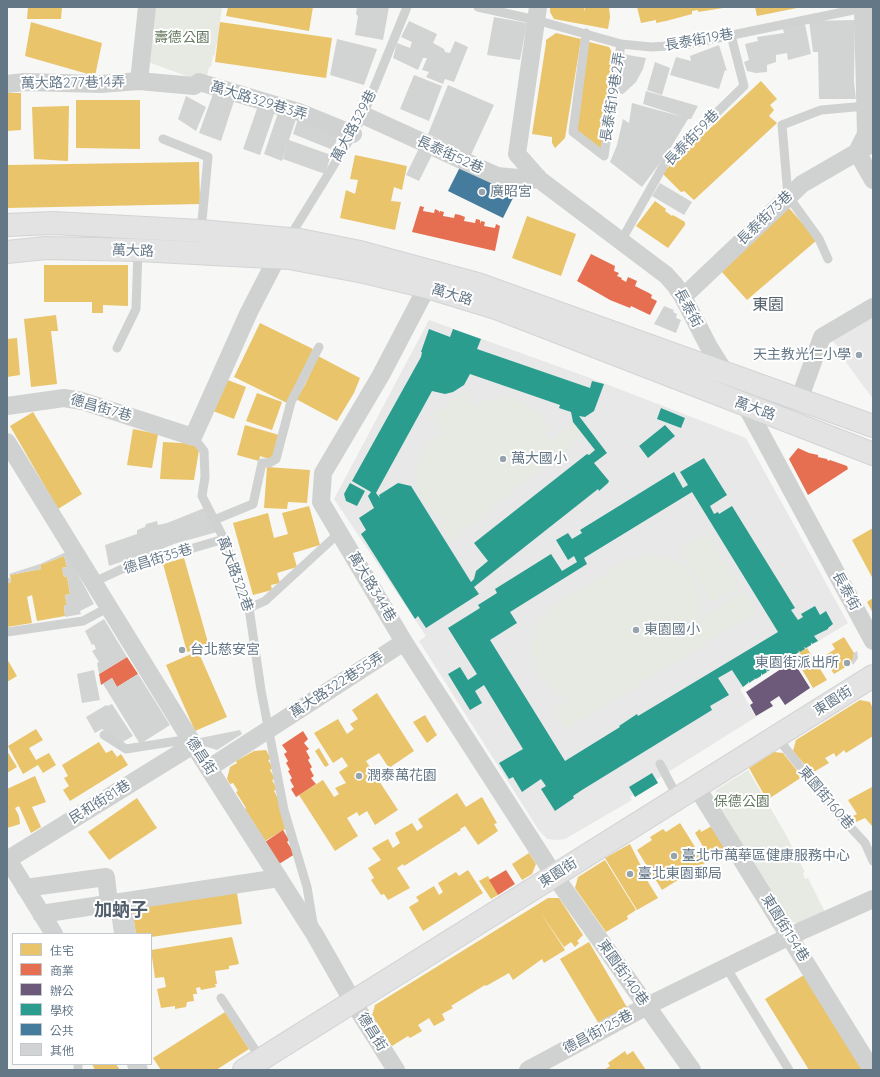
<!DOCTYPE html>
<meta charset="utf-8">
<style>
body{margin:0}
#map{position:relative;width:880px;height:1077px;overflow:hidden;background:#f7f7f5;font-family:Quicksand,"Noto Sans TC",sans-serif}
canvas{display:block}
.frame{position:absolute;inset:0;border:8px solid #647787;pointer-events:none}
.legend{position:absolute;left:12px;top:933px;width:140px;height:132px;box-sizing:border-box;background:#fff;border:1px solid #c1c9cf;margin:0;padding:5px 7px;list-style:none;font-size:12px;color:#647787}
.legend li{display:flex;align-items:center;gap:8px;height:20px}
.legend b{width:20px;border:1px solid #c1c9cf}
</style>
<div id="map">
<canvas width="880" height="1077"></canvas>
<div class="frame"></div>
<ul class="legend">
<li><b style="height:11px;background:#e9c46a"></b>住宅</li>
<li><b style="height:11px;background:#e76f51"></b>商業</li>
<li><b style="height:11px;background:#6d597a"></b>辦公</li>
<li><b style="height:11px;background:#2a9d8f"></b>學校</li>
<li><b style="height:11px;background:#457b9d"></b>公共</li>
<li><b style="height:11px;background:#d2d3d3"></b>其他</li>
</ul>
</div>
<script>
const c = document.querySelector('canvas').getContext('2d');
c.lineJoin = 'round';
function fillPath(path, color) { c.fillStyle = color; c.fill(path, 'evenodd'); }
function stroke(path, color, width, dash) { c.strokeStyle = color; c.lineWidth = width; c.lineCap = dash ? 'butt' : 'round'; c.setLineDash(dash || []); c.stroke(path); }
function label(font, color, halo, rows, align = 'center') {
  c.font = font + ' Quicksand,"Noto Sans TC",sans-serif'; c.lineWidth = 4; c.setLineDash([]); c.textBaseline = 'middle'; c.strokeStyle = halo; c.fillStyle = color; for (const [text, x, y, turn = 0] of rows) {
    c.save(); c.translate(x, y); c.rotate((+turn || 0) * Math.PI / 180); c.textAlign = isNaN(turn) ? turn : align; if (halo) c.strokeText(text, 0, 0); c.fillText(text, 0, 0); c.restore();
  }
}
fillPath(new Path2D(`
 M873,315V399L845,361L848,359L832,340Z
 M429,320L593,379L746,438L848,623L740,689L756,717L665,774L656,780L658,783L635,797L634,795L630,797L632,800L565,839L558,840L547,839L538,829L419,641L426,636L334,499Z`), '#e7e8e7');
fillPath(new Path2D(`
 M154,7L222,8L219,28L224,29L218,45H216L215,55H213L211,67H209L206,80L195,79L148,62Z
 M464,391L476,407C495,393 515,394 532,409C538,413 543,418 546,425C548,431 548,437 549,443L574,423L584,436L451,541L440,526L449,520C423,511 407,480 421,454C426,445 436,439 444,432L431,416Z
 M707,532L739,587L711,603L679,549Z
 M650,555C686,557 704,583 701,618L743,591L757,612L566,730L553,709L571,698C528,682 518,635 554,605L627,560Z
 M748,770L785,833L805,872L803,873L805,879L808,878L825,912L799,924L789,921L714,799L716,790Z`), '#e6eae3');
fillPath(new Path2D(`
 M28,7H62L61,19H27Z
 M228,7H313L309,31L226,16Z
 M550,7H584L585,12V7H609L610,17L608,29L554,19L550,12Z
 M637,7H723V8L698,12V10L692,11V14L666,21L656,23V20L641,23Z
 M755,7H796L797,8L757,16Z
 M31,22L102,43L95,76L25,56Z
 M220,22L332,38L326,78L215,62Z
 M556,33L581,39L565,138L555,148L552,143V137L532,134L546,43V40Z
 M589,42L609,47L615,57L601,149L576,131Z
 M761,81L777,99L770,105L774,110L769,116L777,123L694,200L684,191L681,192L662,173Z
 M7,93H21V130L7,131Z
 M76,100H140V149L76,148Z
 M69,106L68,161L34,159L32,107Z
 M355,155L407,166L402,190L394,187L391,201L401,202L395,230L340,218L346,190L355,194L358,180L350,179Z
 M199,162L200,204L7,208V165Z
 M655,201L666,209L665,211L672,216L673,215L685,222V225L668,248L636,226Z
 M789,208L817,240L747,300L721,271Z
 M527,216L576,234L561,276L512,258Z
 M44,265H128V306L103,305V313H92V302H44Z
 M56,315L58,331H51L57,384L31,387L24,319Z
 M260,323L313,349L287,403L234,377Z
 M17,338L20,375L7,377V339Z
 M318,356L360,378L354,393L337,421L296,399L305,385Z
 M225,379L246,387L234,419L213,411Z
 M257,393L282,402L272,430L246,421Z
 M33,412L82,494L58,509L10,426Z
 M245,425L279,435L272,460L260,456L259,461L237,455Z
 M133,429L158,434L152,468L127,465Z
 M163,442L200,444L194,480L160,479Z
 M267,467L310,470L307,503L288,502L287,509L264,508Z
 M309,506L320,545L293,553L297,567L277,573L280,583L271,585L272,590L253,595L233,523L268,513L274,538L288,534L282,513Z
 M873,528V579L852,540Z
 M64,556L67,567L62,568L64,577L67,576L70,594L65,595L67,605H64L65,616L37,621L32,595L27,597L32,623L7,627V583L11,582L10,575L41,569L40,565Z
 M184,558L209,646L187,652L163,564Z
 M873,598V613L867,602Z
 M844,637L854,653L852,663L834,674L823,657L835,649L832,644Z
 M807,648L827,680L813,688L794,656Z
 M198,651L227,717L195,731L166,665Z
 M7,659L17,676L7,682Z
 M377,693L414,751L389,768L379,753L366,761L398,810L375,825L367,811L359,816L357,812L347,818L358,836L335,851L299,795L323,780L334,797L339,794L335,788L346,783L339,772L348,766L342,757L333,763L314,733L338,719L347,734L354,729L350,724L358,719L352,710Z
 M860,700L870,702L873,709V736L846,753L844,750L836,757L834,753L825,758L829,763L812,773L793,751L796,740Z
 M425,715L437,735L427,743L413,722Z
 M36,729L43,740L29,748L36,760L49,753L56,765L43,773L38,765L23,774L8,746Z
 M99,742L106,753L112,750L117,757L121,754L128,765L70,801L63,790L69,786L64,778L68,776L62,765Z
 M319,748L329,765L325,767L315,751Z
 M266,750L271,759L268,760L273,768L270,770L275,779L272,780L277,789L274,791L279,800L287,828L265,841L245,809L246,808L236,792L238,791L233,783L230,784L227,779L230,767L237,763L236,761L254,751Z
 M7,751L17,767L7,773Z
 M774,752L783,753L802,777L767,800L749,768Z
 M35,776L46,802L32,807L41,827L31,833L19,806L15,808L19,816L20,824L7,828V789Z
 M872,787L873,789V827L865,818L856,822L853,816L857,814L848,800Z
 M457,793L466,807L482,797L497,823L494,824L498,831L478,845L465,826L460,829L461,830L404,866L403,864L397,868L410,888L388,900L384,894L381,895L371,880L374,878L368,868L381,860L372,848L388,839L393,848L400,843L395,833L412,823L417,831L423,827L418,819Z
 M137,798L157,828L109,860L88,832Z
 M680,823L705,863L662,890L637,850L652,840L650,837L663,829L666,832Z
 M712,826L727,850L711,860L695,833L700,829L701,832Z
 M630,844L642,868L640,869L658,898L637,910L605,858Z
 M529,853L536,864L532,874L522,880L512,864Z
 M605,860L636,910L627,916L628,919L606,932L575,888L578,877Z
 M468,870L483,893L423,931L409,907L419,901L416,897L434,886L439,895L443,892L438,883L456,872L459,876Z
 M488,876L498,895L491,899L479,881Z
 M236,887L242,924L151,937V934H136L131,902Z
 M548,898H559L583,935L577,941L579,943L575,947L571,942L564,947L540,912L565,950L544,963L542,959L513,980L509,973L486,986L485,985L451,1006L453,1008L442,1014L445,1020L434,1026L429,1018L418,1025L422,1031L410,1038L408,1036L392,1046L372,1016L375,1005Z
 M232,937L239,964L229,966V969L215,971L217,984H215L216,987L201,990L200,987L196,988L197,994H193L194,1001L187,1002L186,1007L175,1009V1006L161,1008L157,989L166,987L164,977L155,978L151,950Z
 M589,942L628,1009L599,1024L560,959Z
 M812,970L873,1070H809L765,999Z
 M225,1012L249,1049L216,1070H161L153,1058Z
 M625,1051L627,1055L633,1051L646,1070H604L610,1066L608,1063Z
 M92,1064H116L120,1070H95Z`), '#e9c46a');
fillPath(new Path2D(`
 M420,206L424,207L423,211L434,213L435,209L439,211V213L440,211L444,212L443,216L454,218L455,214L460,215L459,219L460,215L465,217L464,221L475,223L476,219L480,220V224L481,221L485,222L484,226L495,228L496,224L500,226L495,251L412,232Z
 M591,254L615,266L614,271L619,273L617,276L622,278L621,279L626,282L628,277L637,281L635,286L649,293L646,299L649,293L652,295L651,298L657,301L650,315L631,306L630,308L610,300L577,281Z
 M798,448L809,453L818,455V457L827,459L828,461L830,460L847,466L848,469L808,495L789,459Z
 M127,657L138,674L117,687L112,678L101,685L99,674Z
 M303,731L308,739L304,743L309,749L306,751L310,758L308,760L312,767L310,769L314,776L311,778L316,784L296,797L291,789L294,787L290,780L292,778L288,771L290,770L286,763L288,761L284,754L287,752L282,745Z
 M283,830L289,840L287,842L295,854L279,864L265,842Z
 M506,870L515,884L498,895L489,880Z`), '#e76f51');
fillPath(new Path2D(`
 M793,661L810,688L785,705L779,696L770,702L773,706L756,716L750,705L753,703L746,692Z`), '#6d597a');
fillPath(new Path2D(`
 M429,329L450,337L453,329L481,339L477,349L590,388L592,381L604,384L594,411L585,417L579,416L607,453L594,463L609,481L608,483L599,491L598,489L474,587L479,594L426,628L418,616L415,619L361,534L366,530L359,518L374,508L368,496L371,492L352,481L421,357L422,352H421ZM470,374L560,405L559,408L571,412L573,422L595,450L589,455L587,454L474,543L488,561L476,571L474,579L471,582L411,486L398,483L379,495L380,498L376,493L432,391L445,394L453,392L464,385Z
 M661,408L685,418L681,428L657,419Z
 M665,425L675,436L648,458L639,446Z
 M704,458L727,495L710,506L714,514L718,512L719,514L732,506L795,608L791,610L798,620L803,617L801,614L815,606L820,615L826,611L833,624L828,628V629L814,636L818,641L812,644L811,642V645L806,648L804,647L805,649L800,652L798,650L799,652L793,656L792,654V656L787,660L785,658L786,660L781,663L780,662V664L774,667L772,666L773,668L768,671L766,670L767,672L762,675L761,673V676L756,679L754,678L755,679L749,683L748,681V683L743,687L732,670L718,678L729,695L710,706L712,710L582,790L573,796L574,798L555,811L541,789L546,786L541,779L522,792L513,777L509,779L499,763L523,749L484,685L475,691L482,703L470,710L448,674L460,667L468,680L477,674L448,628L480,608L478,605L497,593L495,589L551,554L562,571L577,562L574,556L568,560L556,540L568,533L572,539L582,533L580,530L674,472L683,488L688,485L680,472ZM692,492L778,632L638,716L637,714L619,726L620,727L565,761L490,640L517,623L510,612L587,564L584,558Z
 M350,483L365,491L357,506L346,501L344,494Z
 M652,773L658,783L635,797L629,787Z`), '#2a9d8f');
fillPath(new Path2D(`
 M460,167L515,194L503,218L448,191Z`), '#457b9d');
fillPath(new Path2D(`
 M357,7H389L383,40L355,35L358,16L356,14Z
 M494,17L527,23L520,60L487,55Z
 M855,20L854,82L856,99H819L818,52H813L809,21Z
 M409,21L437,34L433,43L444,49L445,52L450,53L455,41L468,47L454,82L445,79L443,84L426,77L429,72L422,70L427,58H423L418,70L393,58L397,43L410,48L412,42L401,37Z
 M805,24L811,54L788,60L787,53L776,55V62L767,65V72L756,73L747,71L744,62L749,60L745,44L758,41L757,37L784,33L783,29Z
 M337,39L377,49L364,85L330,75Z
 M719,45L727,71L725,70L719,89L670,75L676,57L691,61L690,56Z
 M622,54L646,58L643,69L636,82L623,94L615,92Z
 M655,62L670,68L662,95L647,90Z
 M414,75L442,86L429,121L400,109Z
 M448,85L494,105L471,155L428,134Z
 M214,91L235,98L221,141L199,133Z
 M646,91L698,106L691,119H688L668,152L642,187L610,162L617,145L623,119L629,123L632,103L683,117L643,104Z
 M186,96L206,107L196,131L178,119Z
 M258,106L275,111L260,155L243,149Z
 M279,110L297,116L289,140L331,155L325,174L283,159L287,144L282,161L264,154Z
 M298,119L340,131L333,150L293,134Z
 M420,146L433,153L419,181L406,175Z
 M660,183L692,202L684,215L652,196Z
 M664,306L674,310L673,312L677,314L676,318L681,320L676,333L654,324Z
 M207,507L217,532L174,544L135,560V557L109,566L105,545L137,534V530L145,527L146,524L157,521L158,525L167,523Z
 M66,552L94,604L80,611L81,614L65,617L64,605H67L65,595L70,594L67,576L64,577L62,568L67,567L64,556L40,565L41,569L10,575L9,574L40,564Z
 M7,578H10L11,582L7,583Z
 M104,619L127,657L99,674L97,663L99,662L92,651L96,649L94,644L92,645L85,631Z
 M857,651L858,658L853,665L852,663L854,653Z
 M94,670L100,700L82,703L77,674Z
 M138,674L170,725L140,744L103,684L112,678L117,687Z
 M112,704L133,736L121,743L102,729L95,733L86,717L106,705L107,706Z
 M240,730L242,734L217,750L204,746L200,738Z
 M131,902L136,934H114L110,905Z`), '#d2d3d3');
const secondary = new Path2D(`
 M7,225L53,223L201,231L300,240L360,252L478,284L873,426
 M7,252L46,248L138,250L289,258L364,272L427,287L496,308L873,454
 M244,1070L873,676`);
stroke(secondary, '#d2d4d5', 24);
stroke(new Path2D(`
 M478,7L536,20L621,44L651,47L684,45L863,8
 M586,33L573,132L604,156L621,44
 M163,139L208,157L201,231
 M289,238L353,134L363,115L407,7
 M621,241L665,163L744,86L731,35
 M828,259L819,239L788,196L782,125L821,110L866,106
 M117,348L136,309L138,250
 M193,437L204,451L205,477L202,496L224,539L249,608L261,690L284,810L307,887L313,923
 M214,520L253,504L262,463H269L276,459L291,402L319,347
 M94,582L122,569L224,539
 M249,608L265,601L339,533
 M7,632L83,621L109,607
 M104,735L126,749L190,739
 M776,736L831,806L865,843L873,861
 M660,764L678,798
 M726,967L789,1070
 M221,998L261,1059
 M78,1070V1064`), '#d0d2d2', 9);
stroke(new Path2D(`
 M538,7L517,154L540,180L666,275L675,285L683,297L709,347L746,406L873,641
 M139,81L147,7
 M7,84L24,82L101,84L139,81L194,86L199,82L299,112L353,134
 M363,115L497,176L540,180
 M857,152L866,134L863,8L867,7
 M857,152L873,180
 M427,287L381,375L323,473L321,502L404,642L554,875L692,1070
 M683,297L802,184L873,143
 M799,400L822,337L873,307
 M7,406L64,398L82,401L193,437L249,312L282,248
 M7,442L190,739L315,935L353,1002L396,1070
 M209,768L404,642
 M696,786L872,1070
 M7,858L54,934
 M7,860L193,745
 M25,888L106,877L109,903
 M41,914L279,878
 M136,1064L139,1070
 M528,1070L647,1006L790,936L873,899`), '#d0d2d2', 18);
stroke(secondary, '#e3e3e3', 22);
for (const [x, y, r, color] of [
 [482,192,4,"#97a4ae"],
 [859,355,4,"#97a4ae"],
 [503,459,4,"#97a4ae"],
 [636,630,4,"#97a4ae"],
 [182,650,4,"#97a4ae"],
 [847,663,4,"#97a4ae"],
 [359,776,4,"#97a4ae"],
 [674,856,4,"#97a4ae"],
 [630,874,4,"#97a4ae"]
]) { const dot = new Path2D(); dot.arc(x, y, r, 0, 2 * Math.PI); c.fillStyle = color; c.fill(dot); stroke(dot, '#fff', 1.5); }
label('14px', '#657960', '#fff', [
 ["壽德公園",182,38],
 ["保德公園",742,802]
]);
label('14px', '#647787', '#fff', [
 ["長泰街19巷",699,40,-10],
 ["萬大路277巷14弄",73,83,-1],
 ["長泰街19巷2弄",613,97,-81],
 ["萬大路329巷3弄",259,101,17],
 ["萬大路329巷",354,126,-62],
 ["長泰街59巷",692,138,-46],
 ["長泰街52巷",450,155,24],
 ["長泰街73巷",765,218,-44],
 ["萬大路",133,251,2],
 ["萬大路",452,295,17],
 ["長泰街",688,308,61],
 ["德昌街7巷",101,408,16],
 ["萬大路",755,409,20],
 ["德昌街35巷",158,559,-17],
 ["萬大路322巷",235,574,70],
 ["萬大路344巷",372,587,59],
 ["長泰街",846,591,61],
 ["萬大路322巷55弄",337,685,-33],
 ["東園街",833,701,-32],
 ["德昌街",201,756,57],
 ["東園街160巷",826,798,50],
 ["民和街81巷",100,802,-32],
 ["東園街",558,873,-32],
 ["東園街154巷",785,928,58],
 ["東園街140巷",623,973,55],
 ["德昌街",372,1032,58],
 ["德昌街125巷",598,1032,-28]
]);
label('14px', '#647787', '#fff', [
 ["廣昭宮",490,192],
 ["天主教光仁小學",851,355,"right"],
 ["萬大國小",511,459],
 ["東園國小",644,630],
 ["台北慈安宮",190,650],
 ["東園街派出所",839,663,"right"],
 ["潤泰萬花園",367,776],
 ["臺北市萬華區健康服務中心",682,856],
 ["臺北東園郵局",638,874]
], 'left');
label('16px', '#53606c', '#fff', [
 ["東園",768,305]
]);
label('bold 18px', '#53606c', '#fff', [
 ["加蚋子",121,911]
]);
</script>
